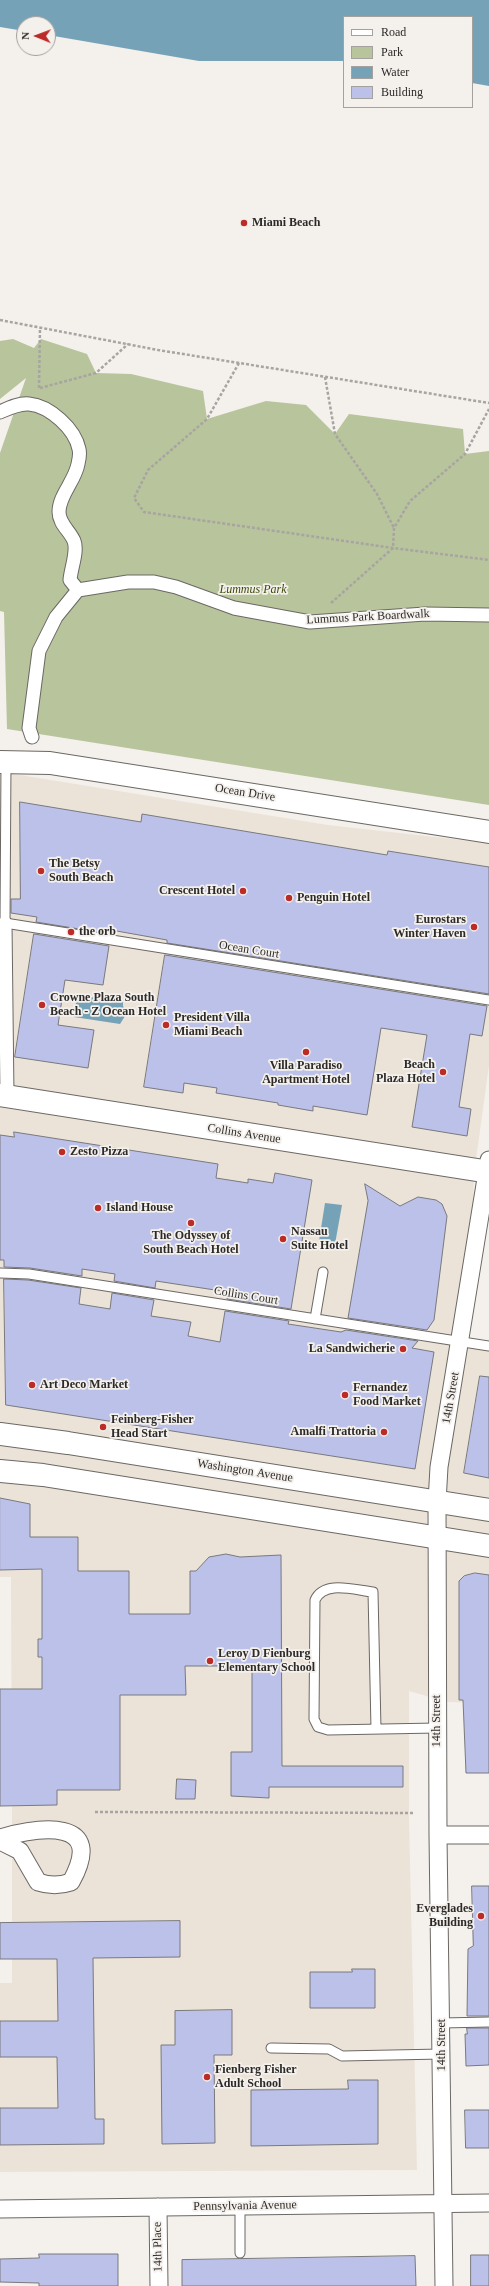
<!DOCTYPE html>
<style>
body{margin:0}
#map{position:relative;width:489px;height:2286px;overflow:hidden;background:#f4f0ec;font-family:Georgia,serif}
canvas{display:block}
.legend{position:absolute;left:343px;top:16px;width:130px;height:92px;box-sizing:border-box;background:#f4f0ec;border:1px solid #a4a19e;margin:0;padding:5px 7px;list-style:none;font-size:12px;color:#2c2a29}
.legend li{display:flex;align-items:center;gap:8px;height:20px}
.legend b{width:20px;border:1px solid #a4a19e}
.north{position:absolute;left:16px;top:16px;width:40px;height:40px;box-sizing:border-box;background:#f4f0ec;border:1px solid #a4a19e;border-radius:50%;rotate:271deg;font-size:11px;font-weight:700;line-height:16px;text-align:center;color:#2c2a29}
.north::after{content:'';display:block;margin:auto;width:14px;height:18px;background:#bb2c28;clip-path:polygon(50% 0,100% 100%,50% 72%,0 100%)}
</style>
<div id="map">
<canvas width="489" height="2286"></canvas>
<ul class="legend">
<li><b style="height:5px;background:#fff"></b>Road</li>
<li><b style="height:11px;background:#b8c49c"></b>Park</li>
<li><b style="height:11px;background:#75a2b7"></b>Water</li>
<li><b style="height:11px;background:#bcc1e9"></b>Building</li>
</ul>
<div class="north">N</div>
</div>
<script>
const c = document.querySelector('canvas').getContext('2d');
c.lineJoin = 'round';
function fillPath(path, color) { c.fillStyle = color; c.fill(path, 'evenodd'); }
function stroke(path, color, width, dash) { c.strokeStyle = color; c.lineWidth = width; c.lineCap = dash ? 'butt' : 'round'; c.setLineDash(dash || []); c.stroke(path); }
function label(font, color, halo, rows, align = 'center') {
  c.font = font + ' Georgia,serif'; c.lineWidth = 3.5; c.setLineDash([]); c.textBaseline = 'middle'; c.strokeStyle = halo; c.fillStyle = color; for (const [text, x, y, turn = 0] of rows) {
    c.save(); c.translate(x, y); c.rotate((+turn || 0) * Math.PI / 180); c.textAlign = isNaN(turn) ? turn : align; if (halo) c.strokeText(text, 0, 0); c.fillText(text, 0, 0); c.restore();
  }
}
fillPath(new Path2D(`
 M0,774H14L328,825L489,843V1065L474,1174L469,1347L489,1350V1703L447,1702L409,1691V1820L417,2170L0,2172V1983H12V1819L11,1577H0Z`), '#ece3d8');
fillPath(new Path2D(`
 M13,339L34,348L41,339L87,354L96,373L131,374L203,391L207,419L266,401L306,405L335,434L349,414L463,429L465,454L489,451V805L7,729L4,612L0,611V453L26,378L0,399V341Z`), '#b8c49c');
fillPath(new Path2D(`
 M0,0H489V86L472,83V17H344V61H199L48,35V24H24V31L0,27Z
 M77,995L123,1002V1006L127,1013L120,1024L74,1017Z
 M325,1203L342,1205L335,1244L319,1241Z`), '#75a2b7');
const building = new Path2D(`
 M20,802L141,822L142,814L387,855L388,851L489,867V994L167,943V940L111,930L110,934L36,922L37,917L11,913V899H20Z
 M34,934L109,946L103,985L65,980L58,1025L94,1030L88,1068L15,1057Z
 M165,955L487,1006L482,1036L470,1034L459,1107L471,1109L467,1136L412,1127L427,1035L381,1028L367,1115L313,1106V1111L278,1105V1103L216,1093L217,1088L184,1083L183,1093L144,1087Z
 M14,1132L218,1164L216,1178L248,1183V1179L273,1183L275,1173L312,1180L291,1309L227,1299L228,1292L156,1281L155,1288L114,1281L115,1274L82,1269V1276L30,1268L4,1267V1260H0V1135L14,1137Z
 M365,1184L400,1206L418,1197L436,1200L442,1204L447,1216L434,1320L427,1330L348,1318L368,1201Z
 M4,1279L28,1280L81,1288L79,1304L110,1309L112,1293L154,1300L151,1316L191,1322L188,1336L220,1342L225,1311L289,1321L288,1324L341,1332L346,1330L418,1341L412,1348L434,1352L415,1469L6,1405Z
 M480,1376L489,1377V1478L464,1473Z
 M0,1498L30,1504V1537H78V1571H129V1614H190V1571H196L209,1557L226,1554L240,1557L281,1555L282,1766H403V1787H269V1798L231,1796V1752H252V1666H185L186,1695H120V1790H57V1805L0,1806V1689H42V1657H38V1639H42V1569L0,1570Z
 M475,1573L489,1575V1773H466L463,1700H459V1581L464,1576Z
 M177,1779L196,1780L195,1799H176Z
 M472,1886H489V2016H467L468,1949L473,1946Z
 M180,1921V1957L93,1958L95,2119H104V2144L0,2145V2108H58L57,2057H0V2021H58L57,1959H0V1923Z
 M352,1969H375V2008H310V1972H352Z
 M232,2010V2055H214L215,2143L162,2144L161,2045H175V2011Z
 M467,2028H489V2065L466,2066L465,2034H467Z
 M348,2080H378V2144L251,2146V2090L348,2089Z
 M465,2110H489V2148H466Z
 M39,2254H118V2286H39V2283L0,2282V2259L39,2258Z
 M471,2255H489V2286H471Z
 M415,2256L416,2286H182V2260Z`);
fillPath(building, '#bcc1e9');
stroke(building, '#79797e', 1);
const service = new Path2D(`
 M6,762L5,923L489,1000
 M0,1273L29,1274L489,1346
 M315,1319L323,1272
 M376,1729L373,1592C354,1590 324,1580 315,1600L314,1719L318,1727L328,1730L437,1728
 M442,2023L489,2022
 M271,2048L329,2049L342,2056L442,2054
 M240,2206V2253`);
const pedestrian = new Path2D(`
 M0,412C9,408 19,403 29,404C50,406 75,429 79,449C80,453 79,460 78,464C75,481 59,495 59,512C59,524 70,531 74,541C78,551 71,568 70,580L78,590
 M32,737L29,728L39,651L56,617L78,590L128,582H154L176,587L234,608L310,622L425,614L489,615
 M5,923L7,1096`);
const minor = new Path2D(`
 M438,1835H489
 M0,1838C39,1827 107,1817 71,1882C59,1886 50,1886 38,1882L20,1851L0,1841
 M158,2207L159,2286
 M0,2209L489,2203
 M444,2286L438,1835L437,1502L439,1467L489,1160`);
const tertiary = new Path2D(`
 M0,762L50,763L489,832`);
const secondary = new Path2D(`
 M0,1434L68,1443L489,1510
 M0,1471L43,1475L489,1546`);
const primary = new Path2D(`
 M0,1095L489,1172`);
stroke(service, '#6b6864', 11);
stroke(pedestrian, '#6b6864', 15);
stroke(minor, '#6b6864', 19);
stroke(tertiary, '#6b6864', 24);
stroke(secondary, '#6b6864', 24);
stroke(primary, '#6b6864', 24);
stroke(new Path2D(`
 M0,320L158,350L489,403
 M239,363L207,419L148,470L134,498L144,512L393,548L489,560
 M325,377L335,434L377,494L394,528
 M39,388L40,328
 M40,388L96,373L128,344
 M331,603L393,548L394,528L410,501L465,454L489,409
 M95,1812L415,1813`), '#a7a4a1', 2.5, [3, 2]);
stroke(service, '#fff', 9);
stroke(pedestrian, '#fff', 13);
stroke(minor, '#fff', 17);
stroke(tertiary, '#fff', 22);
stroke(secondary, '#fff', 22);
stroke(primary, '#fff', 22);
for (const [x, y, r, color] of [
 [244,223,4,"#bb2c28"],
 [41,871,4,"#bb2c28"],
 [243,891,4,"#bb2c28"],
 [289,898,4,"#bb2c28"],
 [474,927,4,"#bb2c28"],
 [71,932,4,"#bb2c28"],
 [42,1005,4,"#bb2c28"],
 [166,1025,4,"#bb2c28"],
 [306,1052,4,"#bb2c28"],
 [443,1072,4,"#bb2c28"],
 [62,1152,4,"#bb2c28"],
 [98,1208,4,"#bb2c28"],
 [191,1223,4,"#bb2c28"],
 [283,1239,4,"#bb2c28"],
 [403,1349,4,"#bb2c28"],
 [32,1385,4,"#bb2c28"],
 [345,1395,4,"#bb2c28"],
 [103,1427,4,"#bb2c28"],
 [384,1432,4,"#bb2c28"],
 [210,1661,4,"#bb2c28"],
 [481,1916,4,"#bb2c28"],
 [207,2077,4,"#bb2c28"]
]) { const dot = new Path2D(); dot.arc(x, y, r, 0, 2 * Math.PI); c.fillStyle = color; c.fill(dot); stroke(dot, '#f4f0ec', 1.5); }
label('bold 12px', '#2c2a29', '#f4f0ec', [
 ["Miami Beach",252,223],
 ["The Betsy",49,864],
 ["South Beach",49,878],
 ["Crescent Hotel",235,891,"right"],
 ["Penguin Hotel",297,898],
 ["Eurostars",466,920,"right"],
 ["Winter Haven",466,934,"right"],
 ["the orb",79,932],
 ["Crowne Plaza South",50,998],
 ["Beach - Z Ocean Hotel",50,1012],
 ["President Villa",174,1018],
 ["Miami Beach",174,1032],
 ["Beach",435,1065,"right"],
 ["Plaza Hotel",435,1079,"right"],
 ["Villa Paradiso",306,1066,"center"],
 ["Apartment Hotel",306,1080,"center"],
 ["Zesto Pizza",70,1152],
 ["Island House",106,1208],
 ["Nassau",291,1232],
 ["Suite Hotel",291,1246],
 ["The Odyssey of",191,1236,"center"],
 ["South Beach Hotel",191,1250,"center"],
 ["La Sandwicherie",395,1349,"right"],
 ["Art Deco Market",40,1385],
 ["Fernandez",353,1388],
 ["Food Market",353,1402],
 ["Feinberg-Fisher",111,1420],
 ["Head Start",111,1434],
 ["Amalfi Trattoria",376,1432,"right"],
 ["Leroy D Fienburg",218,1654],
 ["Elementary School",218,1668],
 ["Everglades",473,1909,"right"],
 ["Building",473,1923,"right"],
 ["Fienberg Fisher",215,2070],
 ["Adult School",215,2084]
], 'left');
label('italic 12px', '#3b4805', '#f4f0ec', [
 ["Lummus Park",253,590]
]);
label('12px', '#2c2a29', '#f4f0ec', [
 ["Lummus Park Boardwalk",368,617,-3],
 ["Ocean Drive",245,793,9],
 ["Ocean Court",249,950,9],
 ["Collins Avenue",244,1134,9],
 ["Collins Court",246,1296,9],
 ["14th Street",451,1398,-80],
 ["Washington Avenue",245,1471,9],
 ["14th Street",437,1721,-90],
 ["14th Street",442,2045,-90],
 ["Pennsylvania Avenue",245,2206,-1],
 ["14th Place",158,2247,-91]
]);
</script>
